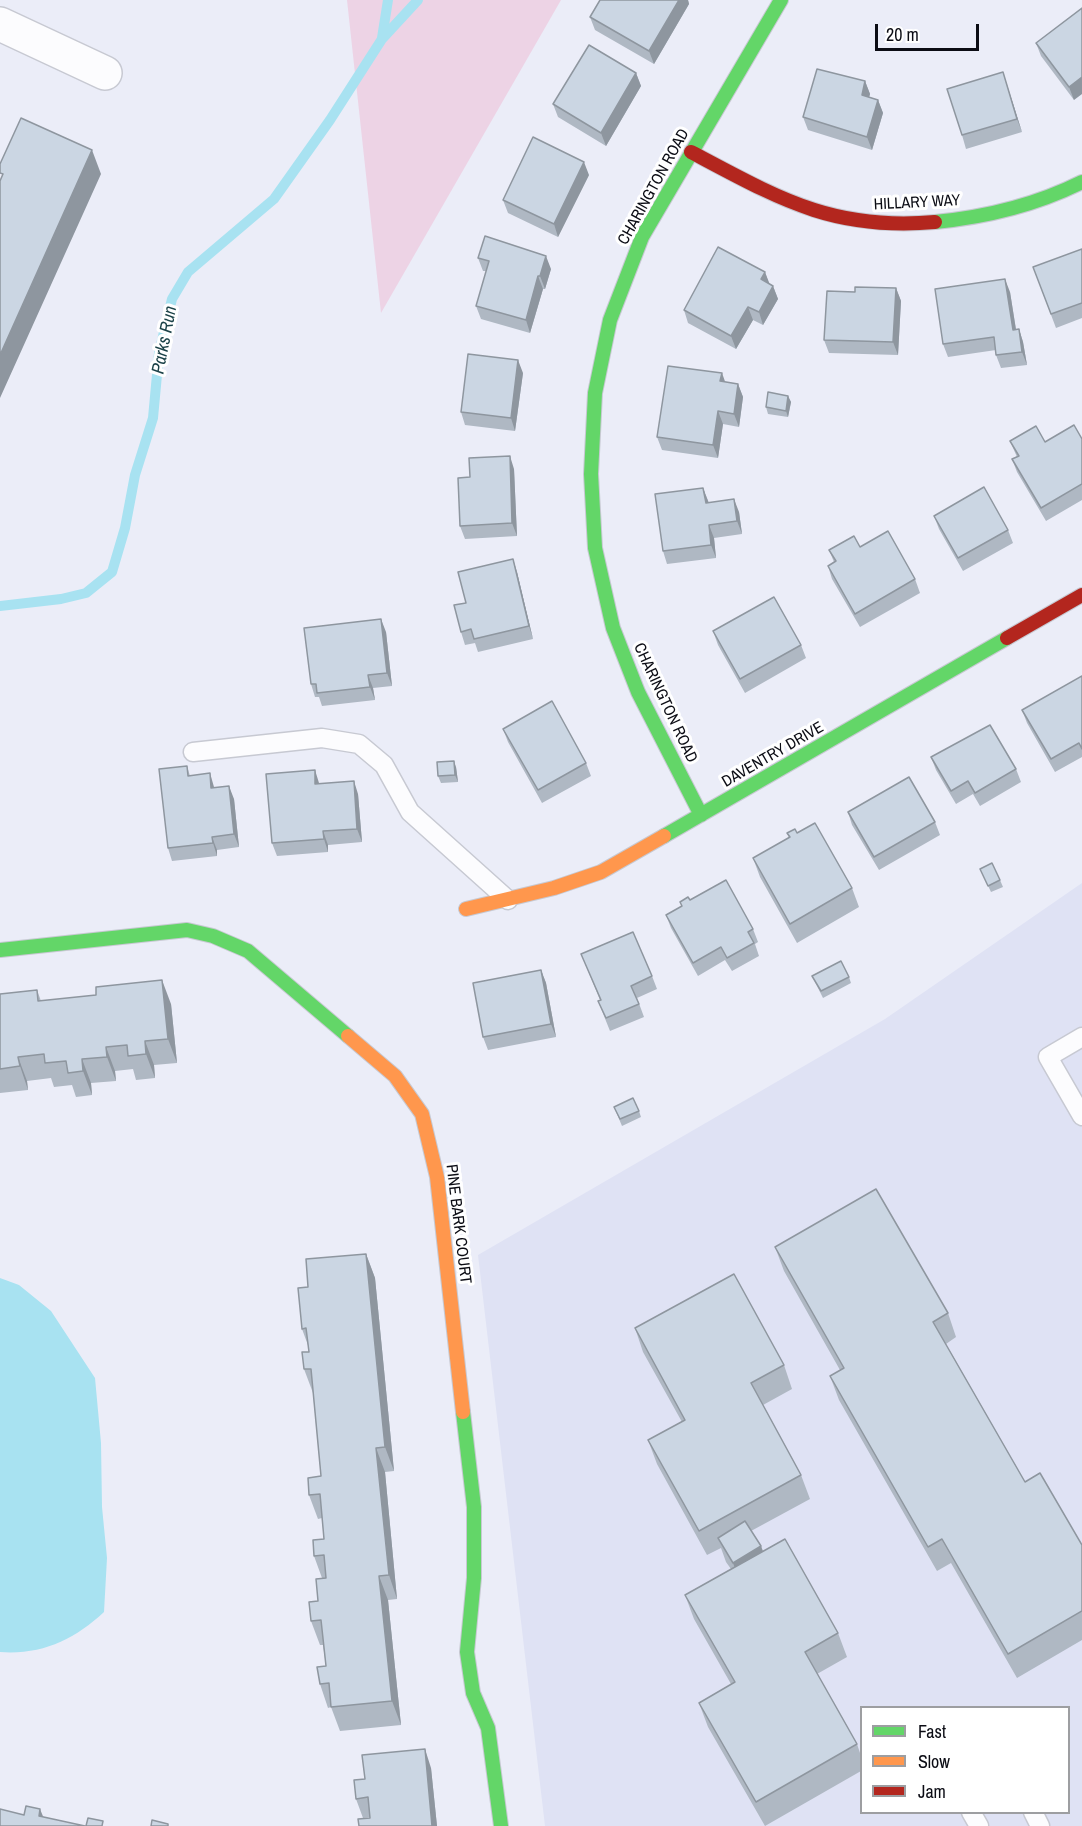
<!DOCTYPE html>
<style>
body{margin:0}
#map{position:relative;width:1082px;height:1826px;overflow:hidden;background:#ebedf8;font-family:"Archivo Narrow",sans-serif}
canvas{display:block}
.legend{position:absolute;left:860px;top:1706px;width:210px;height:108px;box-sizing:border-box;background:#fff;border:2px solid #9d9ea1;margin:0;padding:8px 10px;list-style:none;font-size:18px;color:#0b0c14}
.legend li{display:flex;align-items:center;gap:12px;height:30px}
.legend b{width:30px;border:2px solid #9d9ea1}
.scale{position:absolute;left:875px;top:24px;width:104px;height:27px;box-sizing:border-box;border:3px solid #0b0c14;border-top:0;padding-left:8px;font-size:18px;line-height:21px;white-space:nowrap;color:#0b0c14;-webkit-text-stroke:4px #fff;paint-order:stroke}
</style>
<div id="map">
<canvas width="1082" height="1826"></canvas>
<ul class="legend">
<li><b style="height:8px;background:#63d668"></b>Fast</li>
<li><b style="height:8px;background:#ff974d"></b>Slow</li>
<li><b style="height:8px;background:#b3261e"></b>Jam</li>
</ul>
<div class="scale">20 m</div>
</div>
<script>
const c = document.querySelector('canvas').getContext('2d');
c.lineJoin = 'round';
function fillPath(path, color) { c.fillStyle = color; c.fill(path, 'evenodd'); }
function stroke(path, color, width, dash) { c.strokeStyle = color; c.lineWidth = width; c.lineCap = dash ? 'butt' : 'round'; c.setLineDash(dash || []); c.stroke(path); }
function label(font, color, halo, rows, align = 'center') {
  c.font = font + ' "Archivo Narrow",sans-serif'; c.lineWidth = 6; c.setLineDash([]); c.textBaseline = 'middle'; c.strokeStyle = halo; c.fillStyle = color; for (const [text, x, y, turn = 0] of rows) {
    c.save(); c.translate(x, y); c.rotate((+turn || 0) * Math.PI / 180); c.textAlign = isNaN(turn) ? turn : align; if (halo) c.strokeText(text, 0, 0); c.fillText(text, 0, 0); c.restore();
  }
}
fillPath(new Path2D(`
 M1082,883V1826H545L478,1255L885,1019ZM862,1708H1068V1812H862Z`), '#dfe2f4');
fillPath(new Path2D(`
 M347,0H561L381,313Z`), '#edd3e5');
fillPath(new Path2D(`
 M0,1278L19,1285L51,1311L95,1378L101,1443L102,1507L107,1558L104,1612C74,1640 42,1655 0,1652Z`), '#a8e2f1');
stroke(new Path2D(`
 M382,38L388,0
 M0,606L61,599L86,593L112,572L125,528L135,475L153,418L159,353L172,299L188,272L274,199L330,120L382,39L418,0`), '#a8e2f1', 10);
const lane = new Path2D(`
 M193,752L322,738L359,744L384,765L410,812L508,900
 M1082,1037L1048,1057L1082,1116
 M971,1812L979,1826
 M1033,1812L1040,1826`);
const street = new Path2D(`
 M0,24L105,73`);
const fast = new Path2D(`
 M935,222C987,217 1036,205 1082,182
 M701,815L638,692L613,628L595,548L591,474L595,393L610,320L642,237L781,0
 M664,836L1007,638
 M0,950L187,930L213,936L248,951L348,1036
 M463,1412L474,1507V1578L467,1652L473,1693L488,1728L501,1826`);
const slow = new Path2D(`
 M466,909L554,888L601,872L664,836
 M348,1036L395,1076L422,1114L437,1177L463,1412`);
const jam = new Path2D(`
 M691,152C778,198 832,231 935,222
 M1007,638L1082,595`);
stroke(lane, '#c7c9d2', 21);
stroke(street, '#c7c9d2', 36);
stroke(fast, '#c7c9d2', 16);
stroke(slow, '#c7c9d2', 16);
stroke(jam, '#c7c9d2', 16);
stroke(lane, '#fcfcfe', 18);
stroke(street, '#fcfcfe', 33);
stroke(fast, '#63d668', 14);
stroke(slow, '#ff974d', 14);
stroke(jam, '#b3261e', 14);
fillPath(new Path2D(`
 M600,0H688L689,4L654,64L595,30L590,17Z
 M1082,8L1074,100L1041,56L1036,43Z
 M1003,72L1022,132L966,149L962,135Z
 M636,73L641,86L606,146L558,117L553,104Z
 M865,81L870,94L869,97L878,100L883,113L872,150L808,130L803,117Z
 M589,175L558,237L508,213L503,200Z
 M1082,249V318L1056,328L1033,267Z
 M478,258L551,269L545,289H543L530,333L481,319L476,306L486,271H483Z
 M765,272L769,284L773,286L778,299L763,325L753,320L736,349L688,323L684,310Z
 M896,288L901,301L898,355L829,353L824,340L855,292Z
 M1010,292L1016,329H1019L1023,342L1027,365L1001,368L996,355V350L948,357L943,344Z
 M523,373L515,431L465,425L461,412Z
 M725,382L738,384L743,397L739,427L723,424L718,458L662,450L657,437Z
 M788,396L791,402L788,417L768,414L766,407Z
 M1082,439V500L1046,521L1017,472L1012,459L1017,457L1010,441L1045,442Z
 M514,469L517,536L465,539L460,526Z
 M703,488L709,503L739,512L742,534L714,538L716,558L667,564L663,551Z
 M934,516L1008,530L1013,543L963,571L939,529Z
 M860,547L915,579L920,593L860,627L832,579L828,566L834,562L829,550Z
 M517,572L533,639L478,652L475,643L465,645L461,632L466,603Z
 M713,631L801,645L806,658L745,693L718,645Z
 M386,632L392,686L373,688L375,700L322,706L319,697H315L311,684Z
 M1082,676V757L1055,772L1027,723L1022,710Z
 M503,729L586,763L591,776L542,803L508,742Z
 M931,757L1016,769L1021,782L980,806L973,794L956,804L936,770Z
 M187,766L190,776L234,799L239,847L217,850V856L172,861L168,848Z
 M456,767L458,782L441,783L438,776Z
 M319,784L358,794L362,842L328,845V852L277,856L272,843Z
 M848,812L935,822L940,835L879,870L852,825Z
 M787,833H797L852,888L859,907L797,943L760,877L753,858L789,838Z
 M980,869L1000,880L1003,887L991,892Z
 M690,900L753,929L758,942L755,944L759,956L732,971L725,960L698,976L671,928L666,915L682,906L680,902Z
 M581,954L652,976L657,989L637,998L644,1017L610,1031L598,1001L600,1000Z
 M541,970L546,983L556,1037L488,1050L483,1037Z
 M812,976L849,977L851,983L823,998Z
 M37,990L41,1001L171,1004L177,1063L154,1065L155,1078L136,1080L133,1069L115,1071L116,1081L91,1083L92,1095L76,1097L72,1085L54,1087L51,1078L27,1081L28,1090L0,1093V994Z
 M614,1107L639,1111L641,1117L622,1126Z
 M775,1247L948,1313L956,1337L946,1344L1025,1482L1082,1545V1640L1017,1678L951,1563L937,1571L839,1400L830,1376L840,1370L784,1271Z
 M366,1254L375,1278L394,1471L385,1472L397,1599L388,1600L401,1725L340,1731L331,1707L328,1708L320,1684L326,1666L323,1645H320L311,1621L318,1601L322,1578L314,1556L324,1539L322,1518L318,1519L309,1495L321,1476L313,1393L304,1369L309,1352V1348L302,1329L308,1287Z
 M635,1328L784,1365L792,1389L763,1405L801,1475L810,1499L751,1531L761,1546L763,1551L838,1633L847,1657L817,1674L857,1744L861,1756V1771L765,1826L708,1727L699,1703L731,1684L694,1619L685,1595L731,1569L726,1562L721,1548L707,1555L657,1464L648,1440L682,1422L643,1352Z
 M431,1768L437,1826H359L370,1818V1817L363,1818L356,1799L365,1779Z`), '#afb8c3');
fillPath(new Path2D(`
 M679,0H688L689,4L654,64L649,51Z
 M1003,72L1007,85L1022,132L1017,119Z
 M636,73L641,86L606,146L601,133Z
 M1082,77V94L1074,100L1069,87Z
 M865,81L870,94L866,108L862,95Z
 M878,100L883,113L872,150L867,137Z
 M92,150L101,174L0,398V355Z
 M584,162L589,175L558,237L554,224Z
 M546,256L551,269L545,289L540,276Z
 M765,272L770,285L761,279Z
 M538,276L543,289L530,333L526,320Z
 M1005,279L1010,292L1018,343L1013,330Z
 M773,286L778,299L763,325L759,312Z
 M896,288L901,301L898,355L893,342Z
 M748,307L753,320L736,349L731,336Z
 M1019,329L1023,342L1027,365L1022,352Z
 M518,360L523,373L515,431L511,418Z
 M722,373L727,387L720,381Z
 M738,384L743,397L739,427L734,414Z
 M788,396L791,402L788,417L786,411Z
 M718,411L723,424L718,458L713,445Z
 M510,456L514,469L517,536L512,523Z
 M703,488L708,501L711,516L706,503Z
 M734,499L739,512L742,534L737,521Z
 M709,525L714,538L716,558L711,545Z
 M513,559L517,572L533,639L529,626Z
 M381,619L386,632L392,686L387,673Z
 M368,675L373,688L375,700L370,687Z
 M454,761L456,767L458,782L455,775Z
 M315,770L319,783L320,797L315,784Z
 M210,773L214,787L216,801L211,788Z
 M354,781L358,794L362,842L357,829Z
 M229,786L234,799L239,847L234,834Z
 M323,831L328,845V852L324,839Z
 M212,837L217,850V856L213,843Z
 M541,970L546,983L556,1037L551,1024Z
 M162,980L171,1004L177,1063L168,1039Z
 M145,1041L154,1065L155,1078L146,1054Z
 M106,1047L115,1071L116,1081L107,1057Z
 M18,1057L27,1081L28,1090L20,1066Z
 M82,1059L91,1083L92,1095L83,1071Z
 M366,1254L375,1278L394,1471L385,1447Z
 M376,1448L385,1472L397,1599L389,1575Z
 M761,1546L769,1570L742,1587L733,1563Z
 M379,1576L388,1600L401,1725L392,1701Z
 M425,1749L431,1768L437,1826H432Z
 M40,1809L47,1826L39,1816Z`), '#8e969f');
const building = new Path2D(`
 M600,0H679L649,51L590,17Z
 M1082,8V77L1069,87L1036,43Z
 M589,45L636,73L601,133L553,104Z
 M817,69L865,81L862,95L878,100L867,137L803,117Z
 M1003,72L1017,119L962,135L947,89Z
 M21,118L92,150L0,355V181L3,174L0,173V164Z
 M533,137L584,162L554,224L503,200Z
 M485,236L546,256L540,276H538L526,320L476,306L489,261L478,258Z
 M718,247L765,272L761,279L773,286L759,312L748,307L731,336L684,310Z
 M1082,249V303L1051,314L1033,267Z
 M1005,279L1013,330L1019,329L1022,352L996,355L994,337L943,344L935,289Z
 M855,287L896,288L893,342L824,340L827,291L855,292Z
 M468,354L518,360L511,418L461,412Z
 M668,366L722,373L720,381L738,384L734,414L718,411L713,445L657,437Z
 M768,392L788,396L786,411L766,407Z
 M1074,425L1082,439V484L1041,508L1012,459L1019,456L1010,441L1036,426L1045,442Z
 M510,456L512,523L460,526L458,478L470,477L469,458Z
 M984,487L1008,530L958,558L934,516Z
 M703,488L706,503L734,499L737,521L709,525L711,545L663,551L655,494Z
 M888,531L915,579L855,614L828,566L836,561L829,550L854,536L860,547Z
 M513,559L529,626L474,639L471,629L461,632L454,605L466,603L458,572Z
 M774,597L801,645L740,679L713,631Z
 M381,619L387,673L368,675L370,687L317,693L316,684H311L304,628Z
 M1082,676V749L1079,743L1051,759L1022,710Z
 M552,701L586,763L538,790L503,729Z
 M990,725L1016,769L975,793L968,781L951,791L931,757Z
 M454,761L455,775L438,776L437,762Z
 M187,766L188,776L210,773L211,788L229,786L234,834L212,837L213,843L168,848L159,769Z
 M315,770V784L354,781L357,829L323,831L324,839L272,843L266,774Z
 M909,777L935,822L874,857L848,812Z
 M815,823L852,888L790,924L753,858L790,837L787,833L795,829L797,833Z
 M992,863L1000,880L988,886L980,869Z
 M726,880L753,929L748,932L754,943L727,958L721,947L693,963L666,915L682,906L680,902L688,897L690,900Z
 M633,932L652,976L631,986L639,1004L606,1018L598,1001L601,1000L581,954Z
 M841,961L849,977L821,991L812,976Z
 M541,970L551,1024L483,1037L473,983Z
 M162,980L168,1039L145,1041L146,1054L128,1056L127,1045L106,1047L107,1057L82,1059L83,1071L68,1073L66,1061L45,1063L44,1054L18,1057L20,1066L0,1069V994L37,990L38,1001L96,995V987Z
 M633,1098L639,1111L620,1119L614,1107Z
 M876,1189L948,1313L933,1322L1025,1482L1040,1473L1082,1545V1611L1008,1654L942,1539L928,1547L830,1376L844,1368L775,1247Z
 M366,1254L385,1447L376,1448L389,1575L379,1576L392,1701L331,1707L329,1683L320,1684L317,1667L326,1666L321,1620L311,1621L309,1602L318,1601L316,1579L326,1578L324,1555L314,1556L313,1540L324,1539L320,1494L309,1495L308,1478L321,1476L311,1369H304L302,1352H309L306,1328L302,1329L298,1288L308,1287L306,1259Z
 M734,1274L784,1365L751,1383L801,1475L699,1531L648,1440L685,1420L635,1328Z
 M745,1521L761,1546L733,1563L718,1538Z
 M785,1539L838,1633L805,1652L857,1744L756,1802L699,1703L735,1682L685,1595Z
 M425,1749L432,1826H359L358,1819L370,1818L368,1797L356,1799L354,1780L365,1779L362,1755Z
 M26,1806L40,1809L39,1816L85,1826H0V1809L24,1815Z
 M88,1818L103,1821L102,1826H86Z
 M152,1820L168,1824V1826H151Z`);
fillPath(building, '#cbd6e3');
stroke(building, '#8e969f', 1.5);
label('16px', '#0b0c14', '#fff', [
 ["CHARINGTON ROAD",654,187,-61],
 ["HILLARY WAY",917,203,-3],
 ["CHARINGTON ROAD",665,703,65],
 ["DAVENTRY DRIVE",773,755,-30],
 ["PINE BARK COURT",458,1224,83]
]);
label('italic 18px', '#1b4248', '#fff', [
 ["Parks Run",165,340,-79]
]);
</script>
